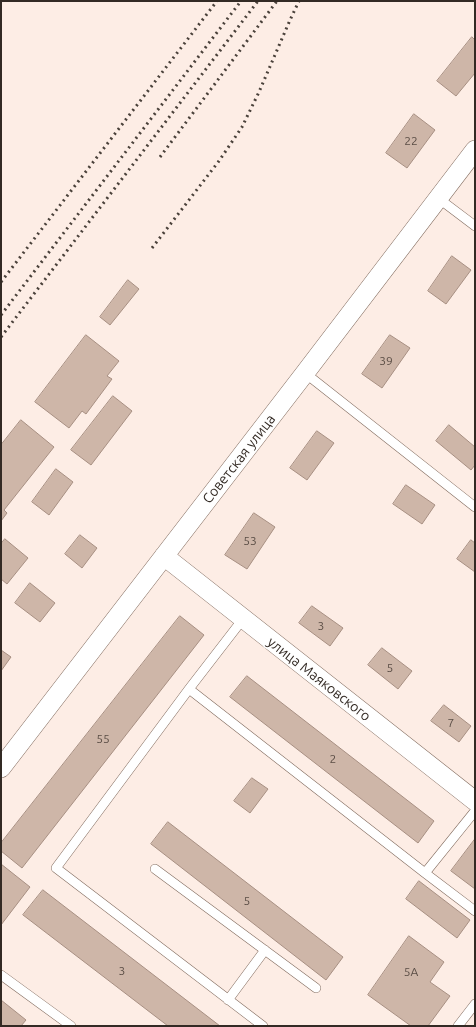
<!DOCTYPE html>
<meta charset="utf-8">
<style>
body{margin:0}
#map{position:relative;width:476px;height:1027px;overflow:hidden;background:#fdede5;font-family:Ubuntu,sans-serif}
canvas{display:block}
.frame{position:absolute;inset:0;border:2px solid #332a24;pointer-events:none}
</style>
<div id="map">
<canvas width="476" height="1027"></canvas>
<div class="frame"></div>
</div>
<script>
const c = document.querySelector('canvas').getContext('2d');
c.lineJoin = 'round';
function fillPath(path, color) { c.fillStyle = color; c.fill(path, 'evenodd'); }
function stroke(path, color, width, dash) { c.strokeStyle = color; c.lineWidth = width; c.lineCap = dash ? 'butt' : 'round'; c.setLineDash(dash || []); c.stroke(path); }
function label(font, color, halo, rows, align = 'center') {
  c.font = font + ' Ubuntu,sans-serif'; c.lineWidth = 3; c.setLineDash([]); c.textBaseline = 'middle'; c.strokeStyle = halo; c.fillStyle = color; for (const [text, x, y, turn = 0] of rows) {
    c.save(); c.translate(x, y); c.rotate((+turn || 0) * Math.PI / 180); c.textAlign = isNaN(turn) ? turn : align; if (halo) c.strokeText(text, 0, 0); c.fillText(text, 0, 0); c.restore();
  }
}
const building = new Path2D(`
 M472,37L475,40V73L456,96L437,81Z
 M414,114L435,130L407,168L386,153Z
 M452,256L471,270L446,304L428,291Z
 M128,280L139,289L110,325L100,317Z
 M86,335L119,361L107,376L112,379L86,414L82,411L69,428L35,402Z
 M390,335L410,348L382,388L362,374Z
 M113,396L132,411L91,465L71,450Z
 M21,420L54,447L4,510L7,513L1,521V445Z
 M449,425L475,447V465L471,470L436,441Z
 M317,431L334,443L307,480L290,468Z
 M56,469L73,482L49,515L32,502Z
 M406,485L435,505L422,524L393,504Z
 M254,513L275,527L247,569L225,555Z
 M80,535L97,548L82,568L65,554Z
 M5,539L28,558L7,584L1,579V544Z
 M471,540L475,543V572L457,559Z
 M30,583L55,603L40,622L15,603Z
 M312,606L343,628L330,646L299,623Z
 M180,616L204,635L22,868L1,851V843Z
 M382,648L412,671L398,689L368,665Z
 M1,650L11,657L1,671Z
 M247,676L434,821L418,843L230,697Z
 M444,705L471,726L459,742L431,721Z
 M252,778L268,789L250,813L234,801Z
 M168,822L343,957L326,980L151,844Z
 M475,839V889L451,871Z
 M1,864L30,887L1,925Z
 M419,881L470,920L457,938L406,899Z
 M43,890L220,1026H168L23,915Z
 M409,936L444,962L430,982L450,996L428,1026H411L368,995Z
 M1,1000L26,1020L21,1026H1Z`);
fillPath(building, '#ceb6a8');
stroke(building, '#a78f82', 1);
const service = new Path2D(`
 M438,198L475,226
 M305,373L475,507
 M243,619L189,689L56,868L263,1026
 M189,689L425,873L475,811
 M155,869L316,988
 M425,873L475,911
 M1,975L71,1026
 M228,1000L265,950
 M458,1026L475,1004`);
const minor = new Path2D(`
 M164,556L475,801
 M1,768L305,373L475,150`);
stroke(service, '#806a5d', 10);
stroke(minor, '#806a5d', 20);
stroke(service, '#fff', 9);
stroke(minor, '#fff', 19);
stroke(new Path2D(`
 M160,157L277,1
 M152,248L219,161L242,127L259,92L290,20L299,1
 M1,282L217,1
 M1,315L241,1
 M1,337L258,1`), '#4a413a', 3, [2, 4]);
label('12px', '#5a4d45', null, [
 ["22",411,141],
 ["39",386,361],
 ["53",250,541],
 ["3",321,626],
 ["5",390,668],
 ["7",451,723],
 ["55",103,739],
 ["2",333,759],
 ["5",247,901],
 ["3",122,971],
 ["5А",411,972]
]);
label('14px', '#332a24', '#fefefe', [
 ["Советская улица",239,459,-52],
 ["улица Маяковского",319,679,38]
]);
</script>
